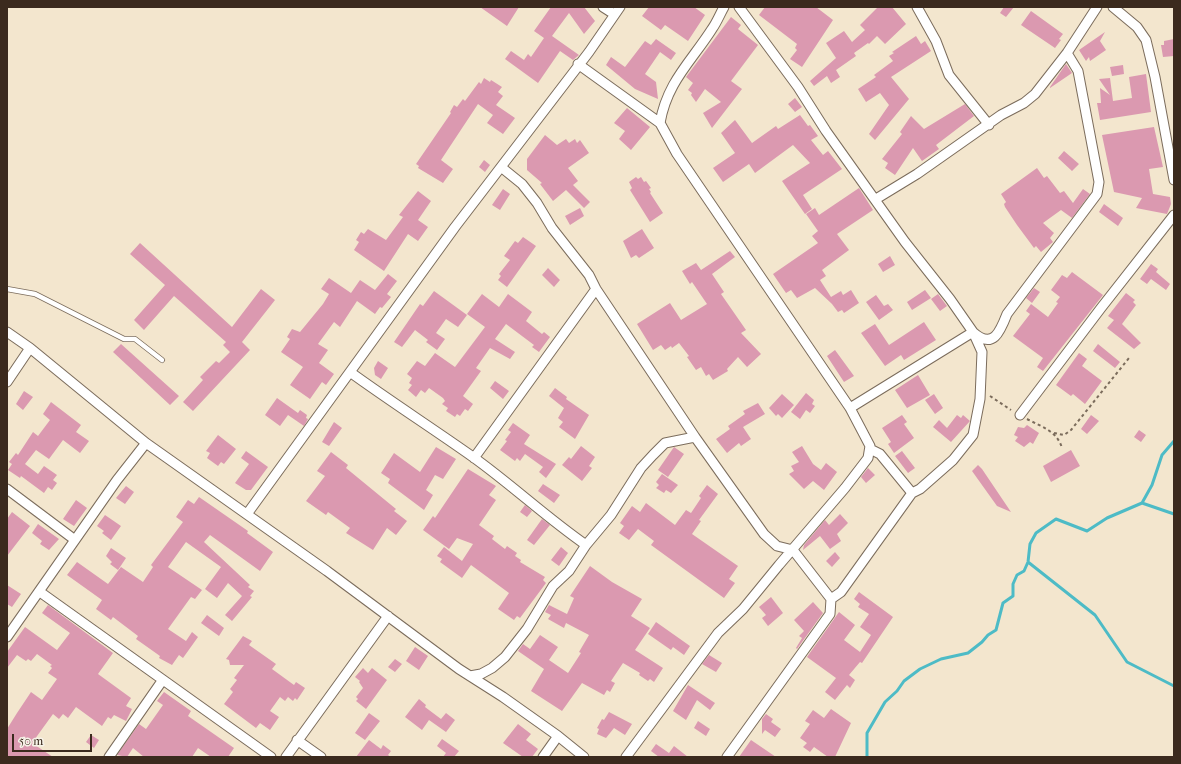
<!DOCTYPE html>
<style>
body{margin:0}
#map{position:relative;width:1181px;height:764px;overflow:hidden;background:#f3e6ce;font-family:"IM FELL French Canon",serif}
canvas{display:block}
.frame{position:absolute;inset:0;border:8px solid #3b2a1e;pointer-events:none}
.scale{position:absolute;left:12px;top:734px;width:80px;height:18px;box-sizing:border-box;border:2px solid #3b2a1e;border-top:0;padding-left:5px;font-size:12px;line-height:14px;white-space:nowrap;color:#3b2a1e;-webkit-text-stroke:3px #f7f3e8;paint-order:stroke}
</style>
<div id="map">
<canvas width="1181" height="764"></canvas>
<div class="frame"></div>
<div class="scale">50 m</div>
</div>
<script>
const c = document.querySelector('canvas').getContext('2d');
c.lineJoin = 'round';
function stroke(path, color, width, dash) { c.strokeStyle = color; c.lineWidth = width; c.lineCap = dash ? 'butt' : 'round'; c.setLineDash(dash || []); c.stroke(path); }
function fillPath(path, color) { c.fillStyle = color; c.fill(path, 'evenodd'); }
stroke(new Path2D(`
 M1142,503L1152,485L1162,455L1174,441
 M1028,562L1095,615L1127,662L1174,686
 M867,757V733L885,702L897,691L904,681L920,669L941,659L968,653L982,642L988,635L996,630L1003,603L1013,596V584L1017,575L1024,571L1028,562L1030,544L1036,533L1056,519L1087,531L1107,518L1142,503L1174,514`), '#4dbbc6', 3);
fillPath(new Path2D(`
 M480,7H519L507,26Z
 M551,7H584L595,21L584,34L569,13L552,36L579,55L573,60L560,51L538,83L505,59L511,51L524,60L528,54L531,57L544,38L534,31Z
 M649,7H694L705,15L688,41L665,25L661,30L642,16Z
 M765,7H816L833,20L802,67L790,59L797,50L795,48L797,44L759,15Z
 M878,7H892L906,24L885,44L877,36L869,44L868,43L854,53L856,56L836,70L840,77L831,83L827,76L814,86L810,81L836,58L826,43L844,31L852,42L865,30L860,25Z
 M1004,7H1014L1006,17L1000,13Z
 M1031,11L1063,34L1059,39L1061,40L1055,48L1021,25Z
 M731,17L741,25L738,29L758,45L731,81L742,89L712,128L703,113L721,102L705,89L696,102L691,95L692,93L688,90L693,83L686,77Z
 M1105,32L1100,41L1106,50L1090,61L1089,57L1086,61L1079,50Z
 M916,36L921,44L925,41L931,51L891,77L909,99L875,140L869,134L889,105L880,93L866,102L858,89L876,77L874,75L893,61L889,56L894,53L892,52Z
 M656,39L676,53L671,60L660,52L645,74L656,82L658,99L635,89L606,65L611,57L625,67L645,41L651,45Z
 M1174,39V56L1163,57L1161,45H1164V41Z
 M1066,64L1072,73L1050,88V87Z
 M1123,65L1124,74L1112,76L1110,67Z
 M1146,74L1151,112L1100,120L1097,103H1101L1100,88L1110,95L1099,79L1110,78L1113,101L1132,98L1129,77Z
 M484,78L490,82L491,80L502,87L498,92L503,96L496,105L515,118L503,134L487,123L493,115L478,104L441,160L453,169L443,183L418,168L419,166L416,164L451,113L450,112L454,105L457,107L463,99L465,101L479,82L481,84Z
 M795,98L802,107L795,112L788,104Z
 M965,104L974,116L936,145L939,149L922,161L913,148L895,175L885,168L888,163L882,159L902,134L900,132L911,116L924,129Z
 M627,108L650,127L631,150L619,139L625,131L614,123Z
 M800,115L808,126L810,125L818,136L811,140L823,155L828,151L842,169L803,195L812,209L805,214L782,181L810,163L793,145L755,173L749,164L723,182L713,168L735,153L721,133L735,120L752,143L776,126L778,129Z
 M1154,127L1163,167L1149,169L1153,194L1170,197L1171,204L1167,214L1136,208L1142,198L1114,192L1102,135Z
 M545,135L557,145L566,139L569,143L575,139L577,143L580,140L589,153L568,168L578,181L573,185L590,202L584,208L566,190L553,201L540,184L542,183L527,170V159Z
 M1064,151L1079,164L1072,171L1058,158Z
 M484,160L490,165L485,172L479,167Z
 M1037,168L1044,178L1047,176L1060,193L1064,191L1073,203L1083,189L1090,194L1072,218L1061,210L1043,223L1054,233L1050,238L1053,242L1041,252L1036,246L1034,248L1017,225L1005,207L1004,204L1006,202L1001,194Z
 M636,177L638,179L641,177L644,182L646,181L651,188L649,189L651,192L650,193L663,213L650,222L630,190L632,188L629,182Z
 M859,188L873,210L837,234L849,250L822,270L826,276L820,280L831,297L841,291L843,295L851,290L859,303L844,313L842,310L838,312L832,304L815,288L797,298L791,290L786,293L773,274L818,243L812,236L818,231L806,214L815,208L819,215Z
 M503,189L510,194L500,210L492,205Z
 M418,191L431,201L418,220L428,227L418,241L408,234L384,271L354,250L359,242L356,240L361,232L364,234L368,229L386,240L403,217L399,215Z
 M1104,204L1123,218L1118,226L1099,212Z
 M580,208L584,216L570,225L565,216Z
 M642,229L654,248L639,258L636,255L631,258L623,241Z
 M523,237L536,246L507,287L498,280L501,276L499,274L510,260L504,256L515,241L518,243Z
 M140,243L232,327L261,289L275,300L242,342L250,350L193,411L183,402L203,380L200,377L216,361L219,363L230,352L223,345L226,342L174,296L144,330L134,320L165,285L130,254Z
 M730,251L735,257L712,274L724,292L721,294L746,330L741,333L761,354L747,367L738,357L727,369L728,371L713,380L709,374L706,376L701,367L696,370L687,357L689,356L679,343L672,348L671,346L665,350L661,345L653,350L637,324L670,303L681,320L707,304L692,282L690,284L682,271L696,263L701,270Z
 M890,256L895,265L883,272L878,264Z
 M1151,264L1158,269L1156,272L1170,284L1166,290L1151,279L1147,284L1140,279Z
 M548,268L560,280L554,287L542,275Z
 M1072,272L1103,295L1043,371L1037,367L1043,358L1013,336L1030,314L1026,311L1031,304L1048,317L1058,303L1056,302L1060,297L1051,290L1062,275L1067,278Z
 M388,274L397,281L387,294L391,297L382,308L380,307L375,314L357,301L340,327L334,322L318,344L328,350L319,363L334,374L326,385L322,382L310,399L290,385L303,367L281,352L290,339L287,337L292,329L300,332L323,304L329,294L321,289L329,278L351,293L360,280L375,290Z
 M1034,288L1040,292L1032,303L1026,298Z
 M925,290L931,298L912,310L907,302Z
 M434,291L467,315L458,327L446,319L436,333L445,339L437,350L426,342L428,340L415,330L402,347L394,342L420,304L423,306Z
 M1126,293L1135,300L1133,302L1136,305L1122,324L1141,343L1134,349L1107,328L1114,320L1108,316Z
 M482,294L499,307L508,294L532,312L526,321L542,334L544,332L550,337L539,352L532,347L534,345L506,324L495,339L515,352L510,359L490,348L476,368L481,371L463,396L473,404L468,411L465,409L460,416L457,414L455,417L446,411L448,408L442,404L445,401L443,398L429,388L425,393L421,390L416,397L408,390L412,385L409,383L412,378L407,374L417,361L425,366L435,353L455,367L485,327L467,314Z
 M938,294L947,306L940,311L931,299Z
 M876,295L884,306L888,304L893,310L879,320L866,302Z
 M924,322L936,340L904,360L901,355L885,366L861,333L875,324L889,345Z
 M121,344L179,396L170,405L113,352Z
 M1098,344L1120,362L1115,368L1093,351Z
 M835,350L854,376L844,382L827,356Z
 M1079,353L1087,359L1082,366L1102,381L1085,404L1073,394L1071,396L1056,385Z
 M378,361L388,368L381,379L375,375L374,368Z
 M918,375L930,395L907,408L895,390Z
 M495,381L509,391L503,399L490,388Z
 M555,388L567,397L566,399L589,415L575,439L559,427L563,422L558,418L564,408L549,396Z
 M24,391L33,397L23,410L16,404Z
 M806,393L814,400L812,404L815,406L810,413L806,410L800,419L791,412Z
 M782,394L794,405L782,418L778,414L776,416L769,408Z
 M934,394L943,408L935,414L925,400Z
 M277,398L298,413L300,410L307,415L306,418L308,419L304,426L288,415L280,426L265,415Z
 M51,402L81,425L76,432L89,441L80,453L63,440L49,459L36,450L25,464L38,474L44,466L57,475L53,480L57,483L52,490L48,487L44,493L21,476L20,478L8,470L12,464L9,462L16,453L18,455L33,432L38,436L50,420L43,414Z
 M758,403L765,414L743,427L751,439L741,446L739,443L727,453L716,439L730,429L728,426L745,414L743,411Z
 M902,415L907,422L904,424L914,438L894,453L888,444L891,442L882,428Z
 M957,415L961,418L963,415L970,421L951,442L933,427L939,420L947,428Z
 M1091,415L1099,421L1087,434L1081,429Z
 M334,422L342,428L329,446L322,442Z
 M513,423L530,435L524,444L556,464L546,478L539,472L543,467L525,454L520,461L517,458L515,461L500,450L507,441L505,440L511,432L508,430Z
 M1027,425L1039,433L1033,444L1030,442L1024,447L1015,441L1018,437L1014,435L1018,427L1024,428Z
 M1139,430L1146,435L1141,442L1134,437Z
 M218,435L236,449L224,464L221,462L218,466L207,458L210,453L206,451Z
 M581,446L595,457L589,466L592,468L582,481L562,465L569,457L571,459Z
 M802,446L813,464L821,470L826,463L837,472L824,490L813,481L804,489L789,474L794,471L791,466L799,462L792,452Z
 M436,447L456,459L443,479L435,475L426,490L433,495L424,510L388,483L390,479L381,473L394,453L420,472Z
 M674,447L684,454L668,477L658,470Z
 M1071,450L1080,466L1051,482L1043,466Z
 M246,451L268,467L251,490H246L235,483L249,464L241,458Z
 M902,451L915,468L908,473L895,456Z
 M331,452L348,465L346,468L396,509L394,511L407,521L396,535L387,528L373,550L346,533L350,528L328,512L326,515L306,501L325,476L317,471Z
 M978,465L982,469L1011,512L997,506L972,471Z
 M868,468L875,475L866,483L861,477Z
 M468,469L496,486L489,495L496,500L479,525L494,536L492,539L505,549L507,546L517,553L515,556L521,560L520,562L545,577L543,580L546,583L520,618L517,616L514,620L498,609L509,593L471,565L462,578L440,562L442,559L437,556L444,547L462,561L473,544L457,538L449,549L423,530L433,516L435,518Z
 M662,474L678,485L671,493L666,490L664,493L656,488L659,485L656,482Z
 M543,484L560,495L554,503L538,491Z
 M707,485L718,494L699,520L701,521L692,534L738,566L729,579L735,583L724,598L651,545L654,541L638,529L629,540L619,533L624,526L620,523L632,506L640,512L646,503L675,525L686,510L691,513L701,498L699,496Z
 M126,486L134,492L125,504L116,498Z
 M199,497L248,531L247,533L273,552L260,571L210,535L204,542L250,585L248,587L254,591L250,596L252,597L232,621L225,615L242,596L228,583L217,598L205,589L221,567L186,542L168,567L202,590L195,599L191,597L168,629L186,641L192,632L198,637L183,658L179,655L172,665L159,658L160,656L136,639L138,636L113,617L111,620L96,609L102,600L67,575L77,562L108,584L121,567L143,582L153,567L151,565L183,522L176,517L188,500L194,504Z
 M76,500L87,508L74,526L63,519Z
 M525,505L532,511L527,517L520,512Z
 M12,512L30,526L7,556V519Z
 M840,514L848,523L837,534L841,541L830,549L820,536L803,550L804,545L825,520L829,525Z
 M105,515L121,526L111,540L102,533L104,531L97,526Z
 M542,519L550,525L534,545L527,540Z
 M38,524L59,539L49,550L40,544L42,541L32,533Z
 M561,547L568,553L559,566L551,560Z
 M111,548L126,558L118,570L110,564L112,562L106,556Z
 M835,552L840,558L832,567L826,561Z
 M590,566L612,582L642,599L631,616L650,628L635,650L663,668L654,682L650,679L648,681L639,675L640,673L623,663L611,681L615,683L610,692L607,690L604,695L582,683L562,711L531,691L544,669L518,651L523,644L530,649L540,635L558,647L549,660L568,673L581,653L579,652L589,635L566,623L564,628L548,619L551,615L545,612L549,605L567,614L574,598L570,596Z
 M7,585L21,594L12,607L7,604Z
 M859,592L893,617L862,663L860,662L849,675L855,680L850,688L847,685L835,700L825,692L836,678L807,657L839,612L855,625L844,640L860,652L871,635L860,627L869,614L858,607L860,604L854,599Z
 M771,597L783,613L768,626L762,618L766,615L759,607Z
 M813,602L823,613L797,649L796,648L802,638L799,636L804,631L794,620Z
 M48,605L113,653L98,674L131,698L126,706L132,709L126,721L114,715L111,719L108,717L102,726L76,707L68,718L63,714L59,719L53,714L32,743L53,757H7V729L17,713L31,692L42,700L57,679L48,673L52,668L50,666L52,665L37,654L31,661L28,659L26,661L17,655L7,668V652L25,627L57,650L70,633L42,613Z
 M207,615L224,628L219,636L201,623Z
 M656,622L690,646L684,655L673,647L671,650L648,634Z
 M243,636L252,641L249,645L276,664L272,669L294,685L296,682L305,688L297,700L295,698L293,701L288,697L285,701L280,697L270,711L279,717L270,730L260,723L256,728L224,704L233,692L230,689L237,680L234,678L244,665H230L229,660L226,659Z
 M415,647L428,656L419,670L406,661Z
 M709,655L722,663L716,672L702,664Z
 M395,659L402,664L395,672L388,667Z
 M363,668L368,673L372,668L387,680L366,709L356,701L358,699L356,697L363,688L359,682L360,681L355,677Z
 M688,685L715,703L710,710L697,700L686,720L673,711Z
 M164,692L191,711L188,716L234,748L228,757H211L198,748L192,757H144L133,748L127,757L117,755L139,724L146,729L163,705L157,701Z
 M419,699L426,705L425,707L441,719L446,713L455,720L446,732L429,720L422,730L405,717Z
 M831,709L851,723L835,757H828L814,747L810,752L803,747L807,743L800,738L810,724L805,721L813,710L824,718Z
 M609,712L632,724L625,735L614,728L606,738L597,734L599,729L597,728L602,719L604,720Z
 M369,713L380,721L365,740L355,733Z
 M766,714L773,719L771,722L781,729L775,737L765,730L762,734V719Z
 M698,721L710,729L706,736L694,728Z
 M518,724L531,734L526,740L538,749L532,757H523L503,743Z
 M91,735L99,740L94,748L86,742Z
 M442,739L459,751L454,757H443L446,753L437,746Z
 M369,740L381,749L383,745L391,751L388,755L391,757H356Z
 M751,740L776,757H739Z
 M656,744L669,753L674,746L688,757H659L651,751Z`), '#db99b0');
const lane = new Path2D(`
 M7,289L35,294L124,339H135L162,360`);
const street = new Path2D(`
 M603,7L614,14
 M739,7L798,87L826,131L905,242L950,299L973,332L982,352L980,399L973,435L953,460L920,489L912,493L841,592L831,599
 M917,7L936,41L949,75L989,125
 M1113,7L1137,27L1146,40L1155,77L1174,180
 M578,64L660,123L677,154L850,408L870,446L868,458L845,488L779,565L743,609L718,633L626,757
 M660,123C667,82 691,62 712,29C717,22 720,14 724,7
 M501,167L522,184L537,203L552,228L589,275L596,289L695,437L764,534L777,546L793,550L831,599L830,614L727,757
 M876,199L917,174L1001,115L1024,103L1035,94L1067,53L1097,7
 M7,332L30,348L146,443L327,571L459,669L503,697L558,736L584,757
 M350,372C390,401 432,428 473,457C512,485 547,518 586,545
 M7,382L30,348
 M850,408L973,332C993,350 1000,332 1007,314L1097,194L1099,182L1078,71L1067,53
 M1020,415L1101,308L1174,215
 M870,449L880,454L912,493
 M474,458L596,289
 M7,489L75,540
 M247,514L455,227L589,52L620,7
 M40,592L271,757
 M7,637L117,480L146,443
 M470,676L481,674L492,668L505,657L527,629L553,586L569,571L586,545L611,515L641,468L653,455L665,443L695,437
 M297,740L321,757
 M109,757L162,681
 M286,757L388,616
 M543,757L558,736`);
stroke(lane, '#7b6c5c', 6);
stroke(street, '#7b6c5c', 11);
stroke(new Path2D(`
 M990,396L1011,410
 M1027,419C1042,427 1057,431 1062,448
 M1054,433L1064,435L1071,430L1129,358`), '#7b6c5c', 2, [3, 3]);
stroke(lane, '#fff', 4.5);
stroke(street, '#fff', 9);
</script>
